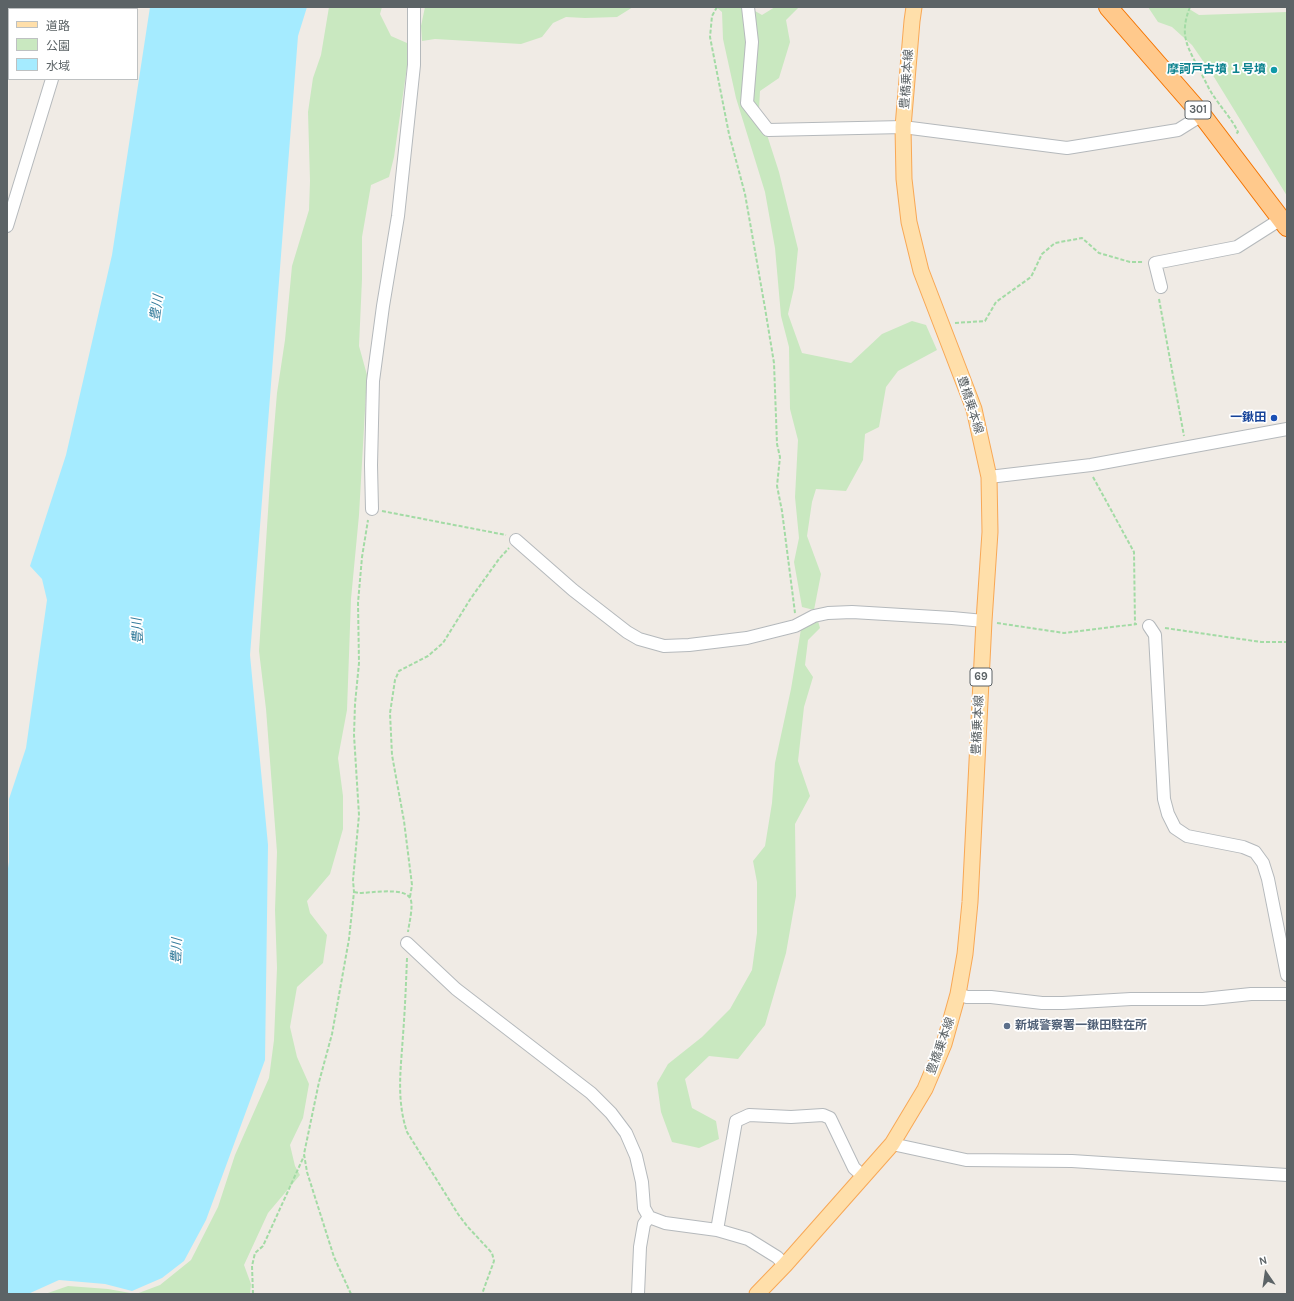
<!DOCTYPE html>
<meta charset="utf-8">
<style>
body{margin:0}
#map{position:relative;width:1294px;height:1301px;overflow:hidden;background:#f0ebe5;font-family:Karla,"Noto Sans JP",sans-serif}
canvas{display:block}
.frame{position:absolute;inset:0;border:8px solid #5c6366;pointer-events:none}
.legend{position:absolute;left:8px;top:8px;width:130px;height:72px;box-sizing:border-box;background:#fff;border:1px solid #bec1c2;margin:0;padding:5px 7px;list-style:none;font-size:12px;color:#5c6366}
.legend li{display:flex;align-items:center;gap:8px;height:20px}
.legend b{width:20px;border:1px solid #bec1c2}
.north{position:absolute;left:1246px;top:1253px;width:40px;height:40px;-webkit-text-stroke:3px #fff;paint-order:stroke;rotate:347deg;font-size:11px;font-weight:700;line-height:16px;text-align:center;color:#5c6366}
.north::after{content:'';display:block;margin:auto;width:14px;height:18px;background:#5c6366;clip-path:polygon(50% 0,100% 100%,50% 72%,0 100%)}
</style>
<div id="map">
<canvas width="1294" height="1301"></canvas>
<div class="frame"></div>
<ul class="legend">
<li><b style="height:5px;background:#ffdfaa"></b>道路</li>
<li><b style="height:11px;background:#c9e8c0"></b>公園</li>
<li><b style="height:11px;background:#a5ebff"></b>水域</li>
</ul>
<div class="north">N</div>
</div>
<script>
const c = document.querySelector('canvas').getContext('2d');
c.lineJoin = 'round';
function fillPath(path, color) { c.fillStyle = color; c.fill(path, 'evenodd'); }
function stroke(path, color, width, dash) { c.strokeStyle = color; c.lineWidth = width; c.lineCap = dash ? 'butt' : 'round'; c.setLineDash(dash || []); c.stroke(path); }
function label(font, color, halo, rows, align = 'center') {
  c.font = font + ' Karla,"Noto Sans JP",sans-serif'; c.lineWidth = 3.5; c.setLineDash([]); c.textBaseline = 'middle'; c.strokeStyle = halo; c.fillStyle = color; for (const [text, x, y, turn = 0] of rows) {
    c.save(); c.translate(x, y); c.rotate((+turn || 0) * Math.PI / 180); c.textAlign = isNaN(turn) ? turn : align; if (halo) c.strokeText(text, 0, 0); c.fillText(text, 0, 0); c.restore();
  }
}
fillPath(new Path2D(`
 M329,7H382L380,14L391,36L407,43L408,60L394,157L389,177L371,185L362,237V279L359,346L367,375L359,515L351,599L347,710L338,758L343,796V829L330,874L307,901L310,913L327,935L323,963L297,987L290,1027L297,1057L309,1084L303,1118L290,1145L295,1166L300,1175L268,1213L244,1265L251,1284L250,1294H45L68,1286L108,1289L136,1294L160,1285L191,1260L218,1207L235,1155L269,1078L274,1040L277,968L275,910L277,852L266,709L259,651L271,465L277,393L285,340L292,266L309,210L310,181L308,112L313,78L321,55Z
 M425,7H633L617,17L585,18L566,17L553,23L542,37L521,44L435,39L422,41L421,26Z
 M716,7H748L762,15L775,7H799L786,20L790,42L779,78L760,91L759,110L779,172L798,249L794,288L788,314L802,353L851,363L882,334L912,321L926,325L937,350L898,371L886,387L879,427L865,434L863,460L846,491L816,489L812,502L807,536L821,574L814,610L802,607L794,562L799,538L795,497L798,440L790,409L789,347L781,316L775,248L765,192L736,98L723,39L722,12Z
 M1148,7H1186L1199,15L1287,12V196L1214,77L1192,45L1172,27L1158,22Z
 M818,621L820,628L808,640L805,665L813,677L804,707L798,761L810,796L795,824L796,896L786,953L765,1025L738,1059L709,1056L685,1079L692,1108L716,1121L719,1139L699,1148L672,1142L661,1112L657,1083L668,1064L702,1037L730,1009L752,970L757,933V882L753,861L765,846L772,803L775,763L791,689L801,629Z`), '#c9e8c0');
fillPath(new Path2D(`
 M150,7H307L298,36L250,655L268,845L265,1060L206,1220L184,1261L162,1278L132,1291L105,1284L59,1280L28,1294H7V875L9,862V799L26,748L47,600L42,579L30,566L66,455L112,255Z`), '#a5ebff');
const minor = new Path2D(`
 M748,7L752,42L747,103L768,130L903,127L1067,148L1178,130L1202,115
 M74,9V7
 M7,226L52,79
 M1161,287L1155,263L1237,247L1281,219
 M989,477L1091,465L1287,429
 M372,509L371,465L373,381L383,306L398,216L414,65V7
 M516,540L573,590L627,632L639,639L664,646L689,645L747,638L795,626L814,616L828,613L852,612L952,618L984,621
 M1149,626L1155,635L1164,799L1168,814L1175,828L1187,836L1243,847L1255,852L1263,863L1268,879L1287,975
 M407,943L456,989L591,1093L611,1113L626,1133L636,1156L642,1182L644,1208L649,1217L665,1223L717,1230L748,1239L777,1257L785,1265
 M958,994L967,997H991L1042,1003H1063L1131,999H1203L1251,994H1287
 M892,1144L966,1160L1072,1161L1287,1175
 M717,1230L736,1121L749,1115L791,1117L823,1115L830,1118L854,1168L864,1177
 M638,1294L640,1247L644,1224L649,1217`);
const major = new Path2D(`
 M757,1294L785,1265L892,1144L925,1089L944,1044L958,994L965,954L970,902L984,621L990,532L989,477L974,409L921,271L909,222L904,179L903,127L912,21L914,7`);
const highway = new Path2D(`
 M1108,7L1202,115L1287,227`);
stroke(minor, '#b5b9bc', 14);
stroke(major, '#f8a856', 17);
stroke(highway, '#f47400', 20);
stroke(new Path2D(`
 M717,7L712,16L710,37L729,134L745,194L765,308L774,363L777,444L780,457L777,486L782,511L795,613
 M1190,7C1179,35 1187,46 1200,71C1205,80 1209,90 1215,98C1223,110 1232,119 1238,132L1236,134
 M1159,299L1184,436
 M955,323L985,321L996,302L1031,277L1042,254L1055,243L1082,238L1099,253L1130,262H1144
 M1093,477L1134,552L1135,624
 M382,511L506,535
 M997,623L1064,633L1137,624
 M1165,628L1261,642H1287
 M354,892L359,893C370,893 404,887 410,898C414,904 409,924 408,932
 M410,897L412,885L404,821L392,755L390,713L395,680L399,671L428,656L443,643L471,598L499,559L509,548
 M407,958C406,984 405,1009 403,1035C401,1068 396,1099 407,1132L458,1214L467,1226L492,1253L494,1261L482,1294
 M253,1294L252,1266L255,1253L263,1246L304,1156
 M351,1294L334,1257L307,1172L304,1154L319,1082L332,1034L349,939L354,892L353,880L359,815L354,735L355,704L359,663L358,603L362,557L368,520`), '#a3dba5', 2, [4, 2]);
stroke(minor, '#fff', 12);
stroke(major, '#ffdfaa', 15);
stroke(highway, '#ffc98c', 18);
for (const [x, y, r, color] of [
 [1274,70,4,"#0f9aa8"],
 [1274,418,4,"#1a4fb4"],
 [1007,1026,4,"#5c6f8a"]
]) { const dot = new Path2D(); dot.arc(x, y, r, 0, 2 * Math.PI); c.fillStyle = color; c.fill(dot); stroke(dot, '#fff', 1.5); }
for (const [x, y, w] of [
 [1198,110,26],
 [981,677,22]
]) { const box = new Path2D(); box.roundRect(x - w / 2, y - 9, w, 18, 3); c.fillStyle = '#fff'; c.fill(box); stroke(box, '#5c6366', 1); }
label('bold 11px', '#5c6366', null, [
 ["301",1198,110],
 ["69",981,677]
]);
label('bold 12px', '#0d838f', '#fff', [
 ["摩訶戸古墳 １号墳",1266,70]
], 'right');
label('12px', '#5c6366', '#fff', [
 ["豊橋乗本線",907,79,-86],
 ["豊橋乗本線",970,405,72],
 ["豊橋乗本線",978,725,-87],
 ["豊橋乗本線",941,1046,-70]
]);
label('bold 12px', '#164399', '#fff', [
 ["一鍬田",1266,418]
], 'right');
label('bold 12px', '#4e5e75', '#fff', [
 ["新城警察署一鍬田駐在所",1015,1026]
], 'left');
label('italic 13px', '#357c9b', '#fff', [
 ["豊川",157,308,-82],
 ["豊川",138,631,-94],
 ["豊川",177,951,-88]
]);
</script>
